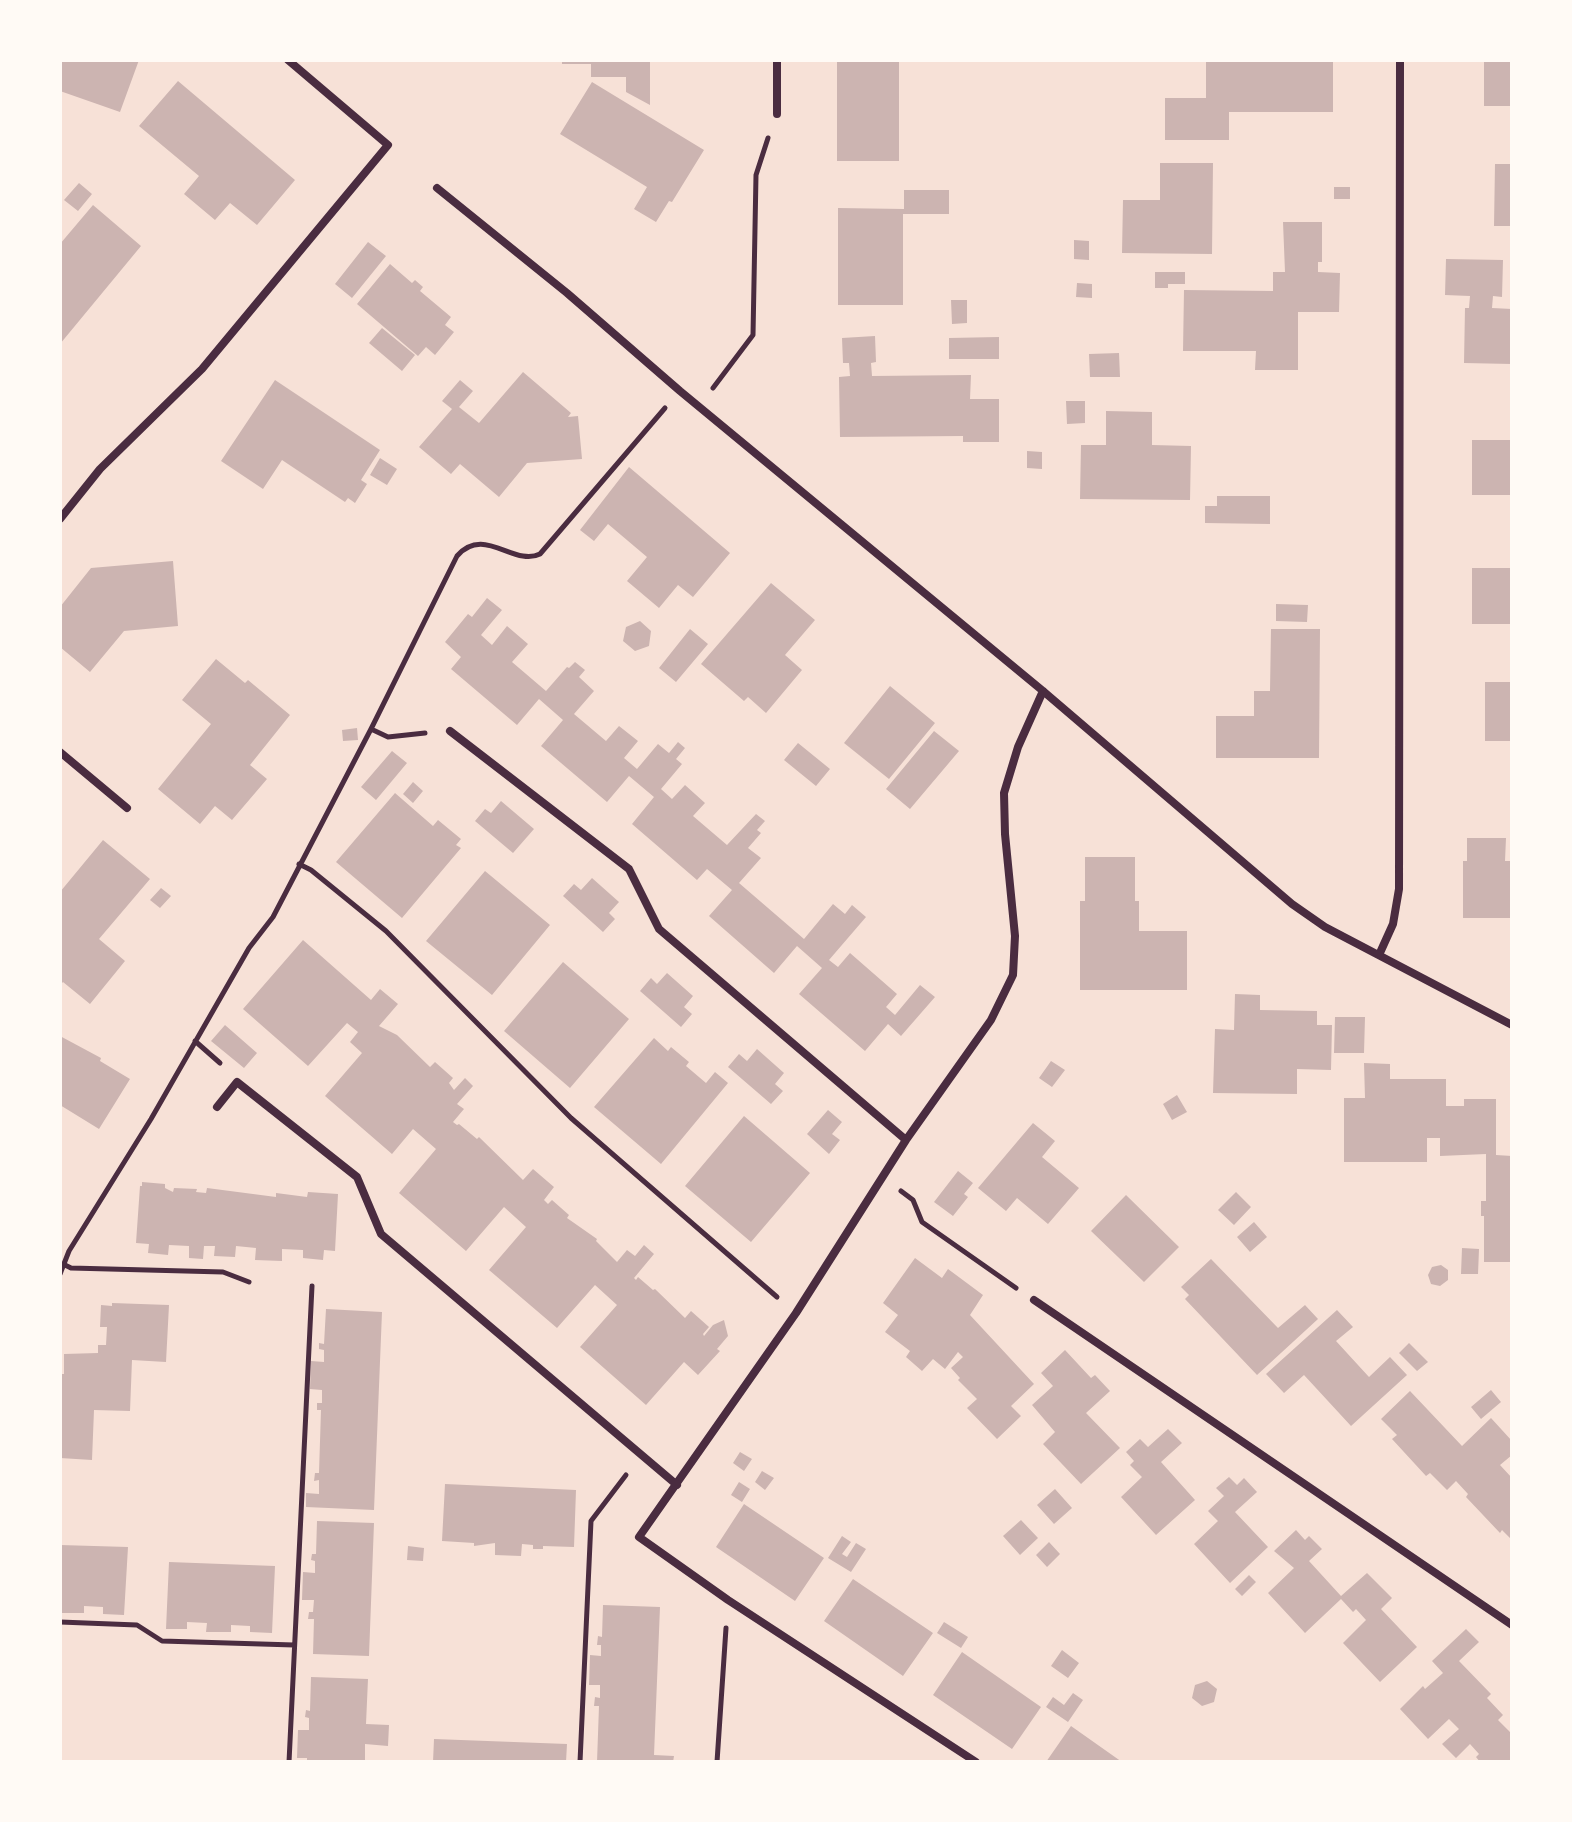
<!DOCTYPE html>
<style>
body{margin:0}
#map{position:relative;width:1572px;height:1822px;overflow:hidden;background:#f7e1d7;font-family:"Archivo Narrow",sans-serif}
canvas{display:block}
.frame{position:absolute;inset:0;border:62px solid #fffaf5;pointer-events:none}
</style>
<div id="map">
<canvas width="1572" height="1822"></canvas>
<div class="frame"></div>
</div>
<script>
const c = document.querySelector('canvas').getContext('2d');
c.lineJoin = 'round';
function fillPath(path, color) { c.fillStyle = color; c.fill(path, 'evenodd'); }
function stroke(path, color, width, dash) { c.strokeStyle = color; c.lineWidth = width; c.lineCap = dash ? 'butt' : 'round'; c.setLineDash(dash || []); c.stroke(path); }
fillPath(new Path2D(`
 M60,60H139L120,112L60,91Z
 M562,60H650V105L626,92V77H591V64H562Z
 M837,60H899V161H837Z
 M1206,60H1333V112H1229V140H1165V98H1206Z
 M1484,60H1512V106H1484Z
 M178,81L295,180L257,225L230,203L215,220L184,194L199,176L139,126Z
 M592,82L704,150L672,202L669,201L656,222L634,209L647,187L560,134Z
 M1160,163H1213L1212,254L1122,253L1123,200H1160Z
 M1495,164H1512V226H1494Z
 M79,183L92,194L78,211L64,200Z
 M1334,187H1350V199H1334Z
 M904,190H949V214H903V305H838V208L904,209Z
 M93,205L141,246L60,344V244Z
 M1283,222H1322V262H1318V272L1340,273L1339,312H1298V370H1255L1256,351H1183L1184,290L1273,291V272H1285Z
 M1074,240L1089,241V260L1074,259Z
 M368,242L386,256L352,298L335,284Z
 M1446,259L1503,260L1502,297L1493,296L1492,308L1512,309V364L1464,363L1465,308H1469L1470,296L1445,295Z
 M390,264L412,283L415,280L423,287L420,291L451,317L445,325L454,332L435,355L426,347L418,356L357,304Z
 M1155,272H1185V284H1168V288H1155Z
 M1077,283L1092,284V298L1076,297Z
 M951,300H967V323L952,324Z
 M382,328L415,355L402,371L369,343Z
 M875,336L876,362L871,363L872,376L971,375L970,399H999V442H963V436L840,437L839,377L850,376L849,363H843L842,338Z
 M999,337V359H949V338Z
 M1119,353L1120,377H1090L1089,354Z
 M523,372L571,413L568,417L578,416L582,459L527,463L499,497L460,464L451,474L419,447L452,409L442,401L460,380L473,391L459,407L479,423Z
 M275,380L380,450L361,480L367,484L355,503L348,498L345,502L282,460L263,489L221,461Z
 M1066,401H1085V423L1067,424Z
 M1106,411L1152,412V445L1191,446L1190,500L1080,499L1081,445H1106Z
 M1472,440H1512V495H1472Z
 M1027,451L1042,452V469L1027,468Z
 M380,458L397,469L387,485L370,475Z
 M629,467L730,553L693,597L678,585L659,608L627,581L647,557L608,524L594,541L580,530Z
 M1217,496H1270V524L1205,523V506H1217Z
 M173,561L178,626L124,631L90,672L60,647V607L91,568Z
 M1472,568H1512V624H1472Z
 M771,583L815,620L785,655L802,670L766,713L748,697L744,701L701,664Z
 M487,598L502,610L481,635L492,645L507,626L528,644L512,662L546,691L567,667L569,668L575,662L585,670L579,677L594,691L574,714L606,741L619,726L638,741L624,758L637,769L658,744L669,753L678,742L685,748L676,759L682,764L661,789L672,799L685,785L705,803L693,816L727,845L756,814L765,821L757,830L761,833L748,848L761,858L739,883L804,939L833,904L845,914L852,905L866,917L829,960L838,967L850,953L897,994L886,1007L895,1015L920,985L935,997L901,1036L888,1024L865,1051L799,994L822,968L797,946L774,973L709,916L732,890L707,869L697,880L632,824L654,797L629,776L607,802L541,746L563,720L539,699L517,725L451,669L461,657L445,642L468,614L472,617Z
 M1276,604L1308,605L1307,622L1276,621Z
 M640,621L651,631L649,646L635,651L623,641L626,627Z
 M690,629L708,644L676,682L659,668Z
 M1271,629H1320L1319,758H1216V716H1254V691H1270Z
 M216,659L245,683L248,680L290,715L250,765L267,779L232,820L215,806L200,824L158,789L211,724L182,700Z
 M1485,682H1512V741H1485Z
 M890,686L935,723L889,779L844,743Z
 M357,728L358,740L343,741L342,730Z
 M934,731L959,751L910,809L886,789Z
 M798,743L830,769L816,786L784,760Z
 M392,751L407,763L376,800L361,787Z
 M413,782L423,791L413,803L403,794Z
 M395,793L433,826L438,820L461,839L456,845L461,848L402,918L336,862Z
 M501,801L534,829L513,853L475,821L485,809L491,813Z
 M1467,838H1506L1505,861H1512V918H1463V861H1467Z
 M103,840L150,879L99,939L125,961L90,1004L63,982L60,985V892Z
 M1085,857H1135V901H1139V931H1187V990H1080V901H1085Z
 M485,871L550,925L492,995L426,941Z
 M592,878L619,902L609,913L615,919L603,932L563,896L574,884L581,890Z
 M161,888L171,896L160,908L150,900Z
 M303,940L371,1000L380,989L398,1004L379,1026L397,1035L430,1067L435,1062L453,1078L449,1083L454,1090L465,1078L473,1086L457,1104L464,1109L453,1122L457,1125L459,1124L477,1139L479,1137L523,1180L533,1169L554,1187L544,1200L548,1204L552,1200L569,1215L567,1218L597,1239L596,1241L617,1262L627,1250L635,1256L644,1245L654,1254L634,1278L636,1280L638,1277L653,1290L655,1289L685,1318L691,1311L709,1327L703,1334L704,1336L713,1325L724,1320L728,1336L717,1349L720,1351L698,1375L684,1362L646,1405L580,1347L617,1305L595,1285L557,1328L489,1270L526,1227L504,1207L466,1251L399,1193L436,1149L413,1129L392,1154L325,1096L362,1053L350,1042L358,1032L347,1023L308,1066L243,1009Z
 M563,962L629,1019L570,1088L504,1031Z
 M667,973L693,996L684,1007L692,1014L681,1027L640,991L651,978L657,984Z
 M1235,994L1260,995V1010L1317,1011V1025H1332L1331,1070L1297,1069V1094L1213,1093L1215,1029L1234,1030Z
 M1335,1017H1365L1364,1053H1334Z
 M225,1025L257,1053L244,1068L211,1041Z
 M60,1036L101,1058L100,1061L130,1079L99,1129L60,1105Z
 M654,1038L668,1051L671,1047L689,1062L686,1066L706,1083L715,1072L728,1083L661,1164L594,1107Z
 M757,1049L784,1073L775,1084L783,1091L771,1104L728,1067L739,1054L747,1061Z
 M1051,1061L1065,1070L1052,1087L1039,1078Z
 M1364,1063L1390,1064V1079H1446V1106H1464V1099H1496V1155L1512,1156V1262H1484V1216H1481V1201H1486V1154L1440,1156V1138H1427V1162H1344V1098H1365Z
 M1177,1095L1187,1112L1172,1120L1163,1104Z
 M828,1110L842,1122L832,1134L840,1140L829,1154L807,1134Z
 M744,1116L810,1173L751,1242L685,1186Z
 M1033,1123L1055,1141L1042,1157L1079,1188L1048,1224L1017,1198L1006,1211L978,1188Z
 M958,1171L973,1183L964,1194L968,1197L953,1216L934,1202Z
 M142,1182L165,1184V1188L173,1192L174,1188L197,1189L196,1192L206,1193L207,1188L276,1197V1193L307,1197L308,1192L338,1194L335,1251L324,1250L323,1260L303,1258V1250L282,1249V1261L255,1260L256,1248L236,1246L235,1257L214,1256L215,1246H204L203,1259L189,1258V1246L169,1245L168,1255L148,1253L149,1244L136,1243L140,1186H142Z
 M1236,1192L1251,1207L1234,1225L1218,1210Z
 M1126,1195L1179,1247L1144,1282L1091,1231Z
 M1254,1222L1267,1237L1250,1252L1237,1237Z
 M1462,1248L1479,1249L1478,1274H1461Z
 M915,1258L942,1278L948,1269L983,1295L970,1315L1034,1384L1011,1406L1021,1416L997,1439L967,1408L977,1399L958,1380L960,1378L951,1368L963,1357L958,1352L945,1369L933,1359L922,1371L906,1357L910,1351L885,1332L898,1315L883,1303Z
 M1211,1259L1278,1328L1305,1305L1318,1319L1257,1375L1185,1299L1189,1295L1181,1287Z
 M1441,1265L1448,1270V1280L1440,1286L1431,1284L1428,1275L1432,1267Z
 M112,1303L169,1305L166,1362L132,1360L130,1411L94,1410L92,1460L60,1458V1374H64V1354L98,1353V1345H106L107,1327H100L101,1305L112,1306Z
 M326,1309L382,1312L374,1510L306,1507V1493L319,1494V1480L314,1481L315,1473H319L321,1410H317V1403H322V1390L310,1389L311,1361L324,1362V1350L319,1349V1343L324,1344Z
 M1337,1310L1353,1327L1336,1341L1369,1377L1390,1357L1407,1375L1351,1426L1304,1375L1284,1393L1266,1374Z
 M1409,1343L1428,1362L1417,1371L1399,1353Z
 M1065,1350L1091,1378L1095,1375L1110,1391L1086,1413L1120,1448L1081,1484L1043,1444L1055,1432L1032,1405L1053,1386L1041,1373Z
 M1491,1390L1501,1402L1481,1419L1471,1407Z
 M1410,1391L1462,1446L1491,1418L1512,1441V1455L1500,1465L1512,1478V1540L1502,1530L1500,1533L1466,1497L1468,1494L1456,1481L1447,1490L1430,1473L1426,1476L1392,1439L1397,1435L1381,1419Z
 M1168,1429L1182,1443L1161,1462L1195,1500L1156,1535L1121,1497L1142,1477L1130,1465L1134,1461L1126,1452L1140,1439L1148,1447Z
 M740,1452L752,1459L744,1471L733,1463Z
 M762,1471L774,1478L765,1490L755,1482Z
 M1229,1477L1237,1485L1244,1478L1257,1492L1235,1512L1268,1547L1230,1583L1194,1544L1218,1521L1208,1511L1224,1496L1216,1488Z
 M739,1482L750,1489L742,1502L731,1495Z
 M445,1484L576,1490L574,1547L543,1546V1549H533V1545L522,1544L521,1556L495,1555V1543L474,1546V1543L442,1541Z
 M1055,1489L1072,1508L1054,1524L1037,1505Z
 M744,1504L824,1558L795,1601L716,1547Z
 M1021,1520L1038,1538L1020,1555L1003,1536Z
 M317,1521L374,1523L369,1656L313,1654L314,1619H308L309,1612H313L314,1600H302L303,1572L315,1573V1561L311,1560L312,1554H316Z
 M1296,1530L1305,1540L1309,1536L1322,1549L1309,1561L1341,1596L1367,1573L1392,1598L1381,1609L1417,1647L1380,1682L1343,1643L1366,1620L1356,1609L1353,1612L1341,1599L1305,1633L1268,1593L1294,1568L1274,1551Z
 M842,1536L851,1542L842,1554L847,1557L856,1543L866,1549L851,1572L828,1558Z
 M1049,1542L1060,1554L1047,1567L1036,1555Z
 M60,1545L128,1547L124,1615L103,1614V1607L84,1606V1613H60Z
 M408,1546L424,1548L423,1561L407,1560Z
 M169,1562L275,1566L272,1633L250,1632V1626L231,1625V1632H206L207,1623L187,1622V1629H166Z
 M1249,1575L1256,1582L1242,1596L1235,1589Z
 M853,1579L933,1633L903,1676L824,1621Z
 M603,1605L660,1607L654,1755L674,1756L673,1762H597L599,1706H594L595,1697L600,1698V1685H589L590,1655L601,1656V1645H597L598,1636L602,1637Z
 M944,1622L968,1637L961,1648L937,1633Z
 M1466,1629L1479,1642L1459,1661L1491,1694L1487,1698L1503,1715L1498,1720L1510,1732L1512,1730V1762H1480L1476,1757L1479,1754L1470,1744L1456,1758L1442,1744L1459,1729L1449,1719L1428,1739L1400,1709L1423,1686L1425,1689L1443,1673L1432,1661Z
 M1062,1650L1079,1663L1068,1678L1051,1666Z
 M962,1652L1041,1707L1012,1749L933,1695Z
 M311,1677L368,1679L366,1724L389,1725L388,1746L365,1744V1762H307V1758H297L298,1730H309V1718L305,1717L306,1710L310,1711Z
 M1207,1681L1217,1689L1214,1702L1202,1706L1192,1698L1195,1685Z
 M1073,1693L1083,1700L1068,1722L1046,1707L1053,1697L1064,1705Z
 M1071,1726L1122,1762H1046Z
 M434,1739L567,1744L566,1762H433Z`), '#ccb4b1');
stroke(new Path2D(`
 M713,388L753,335L756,175L768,138
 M371,729L388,737L425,733
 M299,864L311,870L386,931L571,1118L777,1297
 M195,1041L220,1063
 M901,1191L913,1200L922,1222L1016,1288
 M65,1265L71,1268L223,1272L249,1282
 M60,1274L69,1251L151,1119L249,948L273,917L371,729L457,556C484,525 514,567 540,554L665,408
 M60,1622L137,1625L162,1641L294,1645
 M289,1762L312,1286
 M580,1762L591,1521L626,1475
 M717,1762L726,1628`), '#4a2c40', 5);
stroke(new Path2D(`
 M777,60V114
 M437,188L567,293L680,391L1043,691L1292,904L1325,927L1512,1025
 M60,519L100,469L202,369L388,145L288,60
 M450,731L629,869L659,929L906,1140
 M60,752L127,808
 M1379,955L1393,924L1399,889L1400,60
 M217,1107L237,1082L357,1177L381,1234L677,1485
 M1034,1300L1512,1625
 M976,1762L728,1600L639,1537L796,1313L906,1140L991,1020L1013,975L1015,936L1005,834L1004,793L1018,747L1043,691`), '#4a2c40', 8);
</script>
